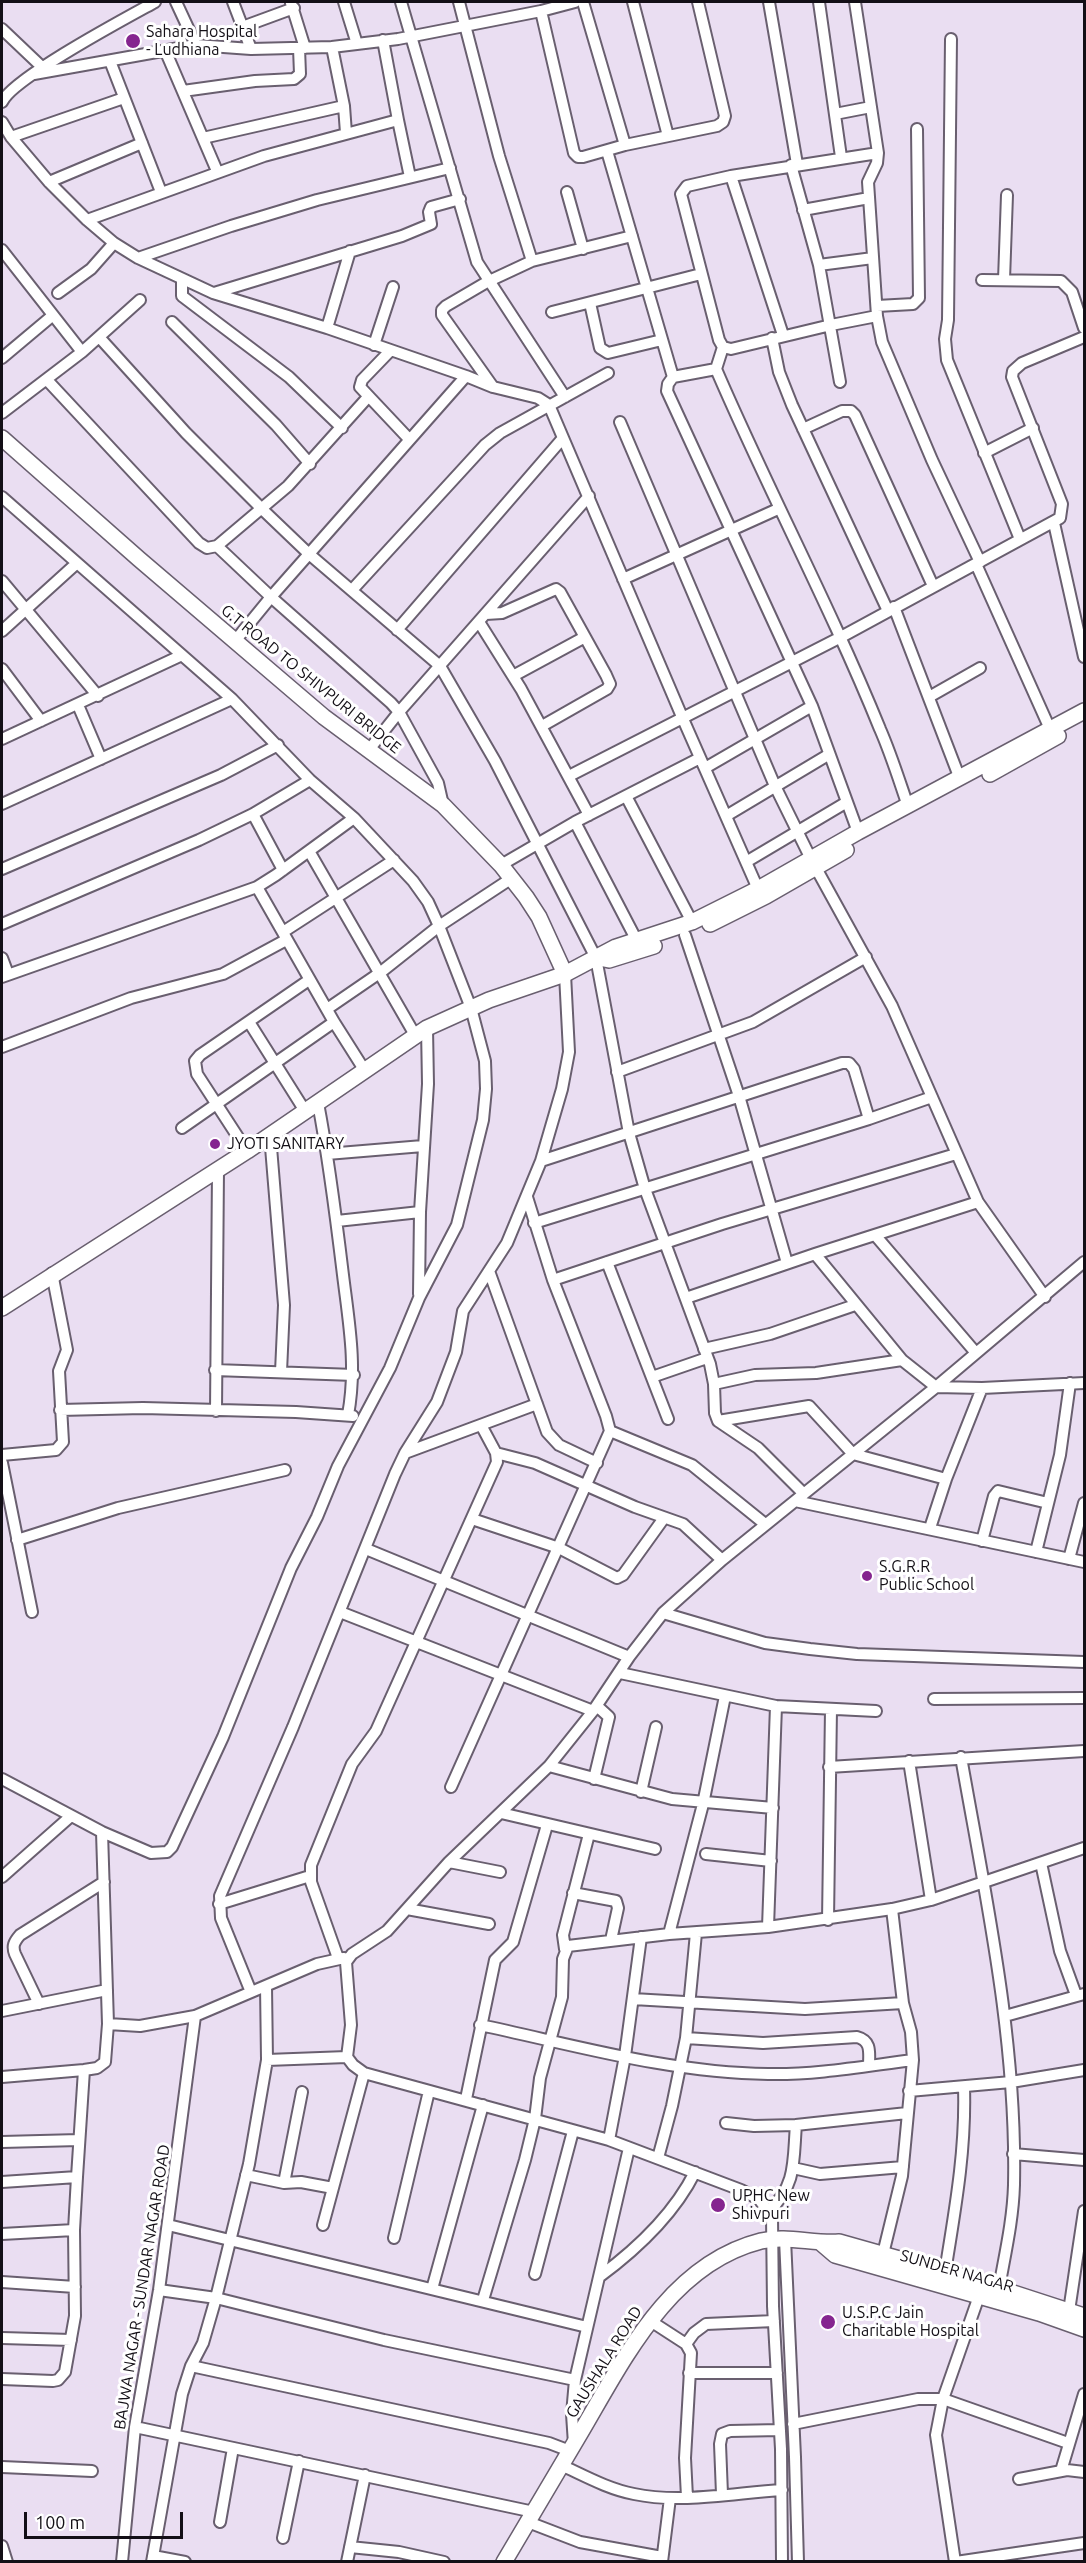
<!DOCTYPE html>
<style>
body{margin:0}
#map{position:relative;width:1086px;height:2563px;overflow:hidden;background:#eadef2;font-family:Ubuntu,sans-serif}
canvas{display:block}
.frame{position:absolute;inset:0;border:3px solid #130f16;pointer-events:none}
.scale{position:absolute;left:24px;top:2512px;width:159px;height:27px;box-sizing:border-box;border:3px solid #130f16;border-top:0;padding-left:8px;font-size:18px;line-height:21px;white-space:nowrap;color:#130f16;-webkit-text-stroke:4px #fff;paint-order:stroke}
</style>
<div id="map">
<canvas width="1086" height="2563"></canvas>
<div class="frame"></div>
<div class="scale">100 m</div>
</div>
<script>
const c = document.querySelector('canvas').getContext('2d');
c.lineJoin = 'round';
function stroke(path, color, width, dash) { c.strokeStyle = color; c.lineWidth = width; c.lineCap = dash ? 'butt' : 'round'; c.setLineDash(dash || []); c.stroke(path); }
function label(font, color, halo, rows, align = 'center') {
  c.font = font + ' Ubuntu,sans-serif'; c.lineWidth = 6; c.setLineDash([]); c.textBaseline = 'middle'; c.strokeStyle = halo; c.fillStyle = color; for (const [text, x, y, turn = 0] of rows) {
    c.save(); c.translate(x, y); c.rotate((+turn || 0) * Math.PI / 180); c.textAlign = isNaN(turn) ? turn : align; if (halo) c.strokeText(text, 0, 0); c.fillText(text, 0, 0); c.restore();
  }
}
const street = new Path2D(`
 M176,2L196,45
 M233,2L251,49
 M344,2L357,44
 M401,2L477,262L565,397
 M459,2L499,156L532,261L487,282L446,306L442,310V315L493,387
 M633,2L668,136
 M769,2L797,164
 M819,2L841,157
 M855,2L878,153L877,163L868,182L877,316L882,342L932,460L980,562
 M291,3L305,48
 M541,11L574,153L578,157H583L625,145L583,2
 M245,26L294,8
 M2,29L43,68
 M951,39L948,320L945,339L947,360L1020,539
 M332,47L344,106L346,133
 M165,50L217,171
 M110,61L161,192
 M34,74L196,45L251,49L332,47L398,39L541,11L575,2
 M183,91L255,81L294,79L300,74L299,48
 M2,102C13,78 126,18 155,2
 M835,114L871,107
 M398,120L410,177
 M2,122L11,137L49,182L87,220L114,243L138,258L213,293L327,328L466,376L493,387L538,398L549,405L683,719L758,889
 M11,137L124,98
 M203,138L344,106
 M625,145L717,126L723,122L725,116L698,2
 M607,151L673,377
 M791,165L819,265L840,382
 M731,176L783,335
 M49,182L142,143
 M567,192L583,249
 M803,210L869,198
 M87,220L264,156L398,120L383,40
 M2,250L82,352
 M138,258L231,226L317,200L450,168
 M532,261L632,236
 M819,265L873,258
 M182,279V296L289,377L342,428
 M982,280L1061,281L1072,292L1084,328
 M1004,280L1007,195
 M58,293L91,269L114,243
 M214,293L402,236L431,224L429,212L431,207L460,199
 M590,303L600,348L608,353L662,340
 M877,306L913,304L919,298L917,129
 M552,312L701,274
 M877,316L831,325L731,349L723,347L719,340L681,194L687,186L731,176L878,153
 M172,322L276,425L310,464
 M327,328L350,251
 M99,337L186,433L263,510L309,554L440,666L495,761L596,958L629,1133L645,1189L710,1364L714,1384L715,1413L718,1421L758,1448L804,1494
 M772,338L779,372L792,405L888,611
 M374,345L393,287
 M723,347L716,369C768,490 830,606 880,729C891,754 899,780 908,806
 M390,351L362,380L360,387L409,439
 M2,358L52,316
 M716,369L673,377L668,384L667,391L812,706L858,832
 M47,380L199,543L207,548L217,546L288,486L368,397
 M2,413L82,352L140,300
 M620,422L775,786L811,859L892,1006L978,1202L1045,1297
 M803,429L842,411H851L855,415L933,586
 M984,453L1033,428
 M2,497L232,699L310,780L354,818L413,881L428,902L439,926L471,1008L485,1061L486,1089L483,1120L457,1225L419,1298L390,1368L338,1466L317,1517L291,1568L223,1737L172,1847L167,1852L151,1853L102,1832L2,1779
 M1054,523L1084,657
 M217,546L271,597L391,703L399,712L438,783L443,805
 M976,564L1050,729
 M623,579L778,509
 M2,581L98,696
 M352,590L485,445L500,433L608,373
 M894,607L960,779
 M486,614L502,613L556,589L560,592L606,675L610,684L607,689L542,726
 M479,622L521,689L589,815
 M397,630L563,438
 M2,631L77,563
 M235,641L271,597L466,376
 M2,669L41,721
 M513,676L585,637
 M929,697L980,668
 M78,705L101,759
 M2,739L180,656
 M368,751L399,712L589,496
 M705,768L812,706
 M569,776L841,637L1060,518L1062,504L1012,377L1013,371L1022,363L1084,337
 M626,796L692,922
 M2,804L232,699
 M253,814L283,870
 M726,816L828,755
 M575,822L637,941
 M309,851L415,1035
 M746,862L847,802
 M501,865L575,822L700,758
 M2,869L221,775L278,745
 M257,887L334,1022L365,1071
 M2,924L199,840L253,814L310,780
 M283,932L394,860
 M685,935L739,1096L787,1263
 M2,958L8,974
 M2,977L257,887L276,875L354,818
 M327,1009L381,972L439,926L512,878
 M249,1022L305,1111
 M2,1047L131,998L223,974L286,940
 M617,1072L753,1022L866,957
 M318,1103C329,1160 336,1217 343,1275C349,1324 357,1366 348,1415
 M182,1128L334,1022
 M270,1135L284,1305L281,1372
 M247,1151L197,1074L195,1061L200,1055L309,980
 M327,1154L423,1146
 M541,1161L842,1063H849L854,1069L869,1119
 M337,1221L420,1212
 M534,1223L869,1119L932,1097
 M875,1235L976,1353
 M815,1254L902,1360L936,1387L982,1388L1084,1383
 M607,1262L668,1419
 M489,1271L547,1432L559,1445L597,1463
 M553,1280L722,1224L956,1154
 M419,1294L420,1212L428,1084L427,1028
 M686,1298L815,1254L978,1202
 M704,1349L770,1334L855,1305
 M215,1370L354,1375
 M652,1377L707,1358
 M714,1384L755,1375L816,1373L902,1360
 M60,1410L143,1408L296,1412L353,1416
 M216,1411L218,1170
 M718,1421L809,1406L853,1454L946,1479
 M610,1431L692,1465L765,1524
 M405,1453L537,1404
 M496,1453L535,1463L635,1507L683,1524L722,1560
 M2,1455L56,1450L63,1442L59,1371L67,1350L52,1273
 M2,1463L32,1612
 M795,1501L1084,1562
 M472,1519L559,1548L617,1578L623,1575L664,1518
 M930,1528L946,1479L982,1388
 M17,1540L118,1508L285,1470
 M982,1541L994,1496L998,1491L1048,1503
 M366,1549L629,1657
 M1036,1552L1060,1455L1070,1383
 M1069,1559L1084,1503
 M340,1612L593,1711
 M663,1613L765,1643L810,1649L857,1654L1084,1662
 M620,1673L776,1706L876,1711
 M934,1699L1084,1698
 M961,1757C986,1899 1017,2040 1014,2185C1013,2220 1005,2254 999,2288
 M909,1761L931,1900
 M549,1766L672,1799L773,1808
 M829,1767L1084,1751
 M594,1779L609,1717L597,1706
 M451,1787L610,1431L606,1416L553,1280L527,1197
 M641,1792L656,1727
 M501,1813L655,1849
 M706,1854L771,1861
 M449,1862L500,1872
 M1041,1863L1060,1951L1076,1995
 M2,1877L71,1816
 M573,1893L616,1901L618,1908L611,1940
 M219,1904L310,1876
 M407,1909L489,1924
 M828,1920L831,1709
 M768,1927L776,1706
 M669,1934L703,1804L725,1696
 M565,1949L563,1935L589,1834
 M338,1958L311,1882V1865L352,1764L376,1731L497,1462L496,1453L481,1425
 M251,1992L221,1918L220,1896L293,1727L395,1474L405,1453L437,1402L456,1352L463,1311L507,1243L541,1161L562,1089L569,1052L565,974
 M633,1999L805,2009L903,2003
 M39,2004L15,1954C12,1946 14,1942 20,1935L104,1882
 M2,2011L107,1990
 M1005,2016L1084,1994
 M108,2024L140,2026L195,2016L317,1964L344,1958
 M480,2025C575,2045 670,2073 768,2074C816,2075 865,2066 913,2060
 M686,2038L763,2043L857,2037C872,2041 869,2053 869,2066
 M267,2060L347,2057
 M2,2077L84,2070L97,2068L105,2062L108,2024L102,1832
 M909,2091L1011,2082L1084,2070
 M466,2099L495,1960L513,1942L547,1825
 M726,2123L754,2126L796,2125
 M609,2140L625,2056L641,1937
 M2,2142L79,2140
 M1013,2154L1084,2160
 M658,2158L672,2106L686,2038L696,1933
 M793,2168L820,2174L903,2167
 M246,2175L284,2183L301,2182L333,2188
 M2,2182L77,2177L84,2070
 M284,2183L302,2092
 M769,2211C797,2185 793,2160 796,2125L907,2113
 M168,2225L587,2327
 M323,2225L364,2073
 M2,2234L74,2230
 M394,2238L429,2091
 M785,2239L795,2457L798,2562
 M883,2254L902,2176L913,2060L911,2032L903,2003L892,1909
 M945,2272C955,2210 966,2150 964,2087
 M535,2274L573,2131
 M599,2277C637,2249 674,2214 695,2172
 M2,2282L75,2287
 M432,2289L483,2105
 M159,2290L216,2298L384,2340L575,2380
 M483,2300L525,2160L535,2119L540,2078L562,1997L563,1959L568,1946L669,1934L768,1927L892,1909L931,1900L1084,1848
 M1069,2311L1084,2211
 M649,2320L686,2344L691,2353L685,2458L687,2497
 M2,2338L71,2340
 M686,2344L694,2333L706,2324L774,2321
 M191,2366L549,2443L570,2451
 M689,2373H777
 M2,2379L53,2381L58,2380L65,2372L75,2316L74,2230L77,2177
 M793,2424L918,2399H943L1068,2443
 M135,2427L534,2512
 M574,2444L572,2414L575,2380L629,2148
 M561,2465C585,2476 608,2489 634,2494C681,2504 734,2493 782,2490
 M2,2467L92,2471
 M1061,2471L1084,2394
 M1019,2479L1067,2470L1084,2472
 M722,2494L720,2444L722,2434L730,2431L780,2430
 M220,2522L233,2448
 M528,2522L580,2542L662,2557
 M283,2538L299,2461
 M2,2546L7,2562
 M350,2547L399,2552L444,2562
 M153,2556L185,2562
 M122,2562L135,2427L159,2290L195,2016
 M152,2562L182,2394L191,2366L203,2343L216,2298L249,2164L267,2060L266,1986
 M347,2562L365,2475
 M662,2562L670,2498
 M782,2562L781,2449L773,2306L772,2217L759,2199L741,2190L609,2140L364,2073L353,2065L347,2057L351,2025L346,1962L352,1954L387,1931L449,1862L549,1766L593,1711L629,1657L663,1613L722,1560L936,1387L1084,1262
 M955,2562L936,2435L943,2399L979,2296
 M956,2562L1084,2543`);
const secondary = new Path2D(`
 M2,438L139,559L324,717L443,805L501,865L526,897L539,917L565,974
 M990,774L1058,736
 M710,924L766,896L846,850
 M599,958L609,960L654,946
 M2,1308L247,1151L427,1028L489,1000L565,974L616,947L692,922L758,889L858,832L1084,711
 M821,2243L835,2255L1039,2313L1084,2329
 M504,2562C530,2518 556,2475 581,2432C625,2357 670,2264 761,2241C787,2235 813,2244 839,2242L970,2279L1084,2316`);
stroke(street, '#695f6f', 14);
stroke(secondary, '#695f6f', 18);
stroke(street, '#fff', 10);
stroke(secondary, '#fff', 15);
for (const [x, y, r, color] of [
 [133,41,8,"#85258f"],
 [215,1144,6,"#85258f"],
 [867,1576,6,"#85258f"],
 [718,2205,8,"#85258f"],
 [828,2322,8,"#85258f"]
]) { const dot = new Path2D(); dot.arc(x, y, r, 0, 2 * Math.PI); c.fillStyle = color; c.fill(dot); stroke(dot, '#fff', 2); }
label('16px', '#130f16', '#fff', [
 ["Sahara Hospital",146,32],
 ["- Ludhiana",146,50],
 ["JYOTI SANITARY",227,1144],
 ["S.G.R.R",879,1567],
 ["Public School",879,1585],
 ["UPHC New",732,2196],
 ["Shivpuri",732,2214],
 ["U.S.P.C Jain",842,2313],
 ["Charitable Hospital",842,2331]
], 'left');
label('16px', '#130f16', '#fff', [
 ["G.T ROAD TO SHIVPURI BRIDGE",311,679,39],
 ["SUNDER NAGAR",957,2271,16],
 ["BAJWA NAGAR - SUNDAR NAGAR ROAD",142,2287,-81],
 ["GAUSHALA ROAD",604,2362,-58]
]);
</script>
